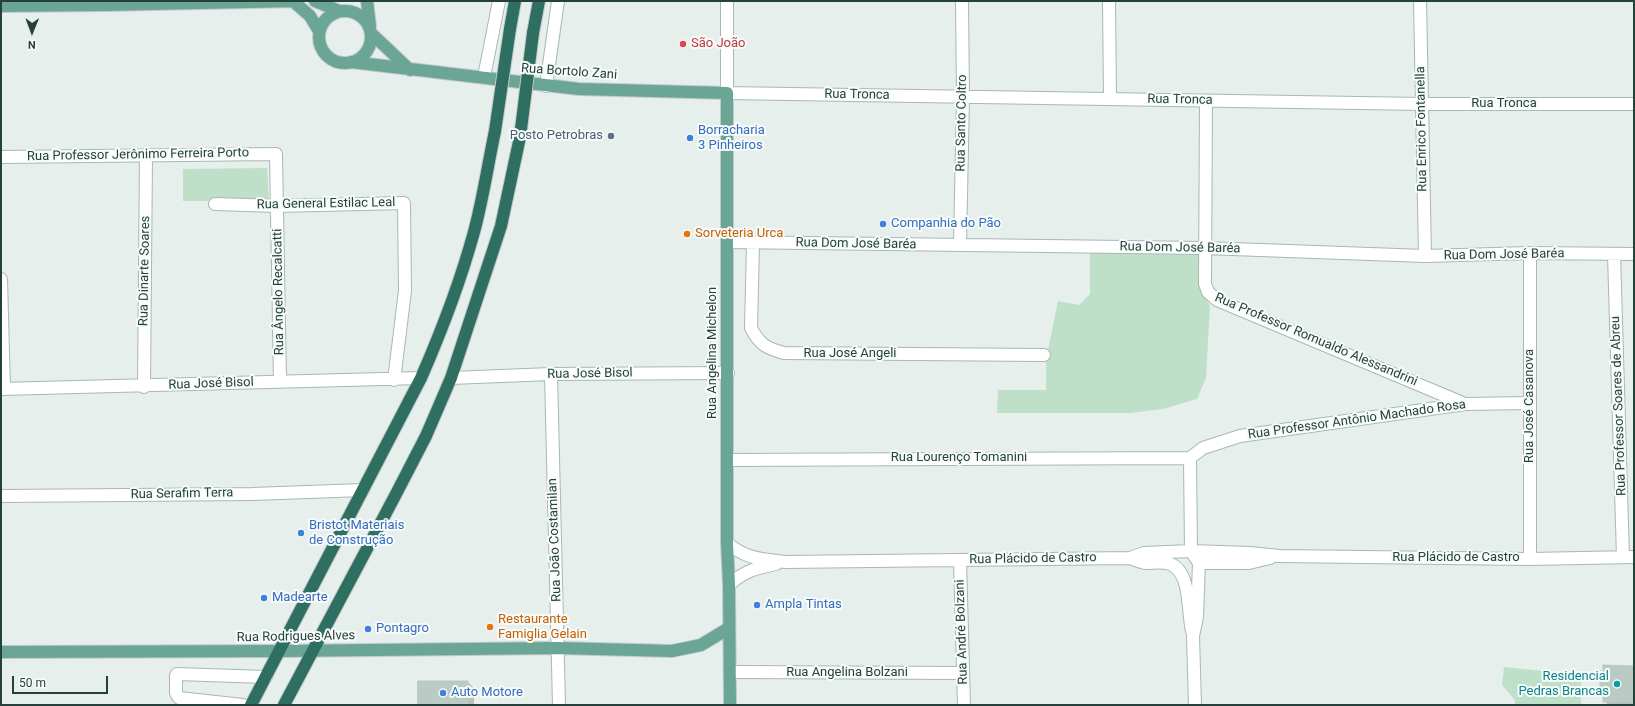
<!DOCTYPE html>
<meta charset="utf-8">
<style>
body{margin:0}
#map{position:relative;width:1635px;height:706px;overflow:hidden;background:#e6efeb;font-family:Roboto,sans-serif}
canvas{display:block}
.frame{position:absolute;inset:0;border:2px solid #24423a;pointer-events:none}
.north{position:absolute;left:12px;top:12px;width:40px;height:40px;-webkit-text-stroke:3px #f7fbf9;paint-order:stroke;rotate:181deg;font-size:11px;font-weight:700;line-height:16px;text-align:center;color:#24423a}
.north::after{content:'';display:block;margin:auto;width:14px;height:18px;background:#24423a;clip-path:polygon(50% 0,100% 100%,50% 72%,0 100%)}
.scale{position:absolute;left:12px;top:676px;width:96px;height:18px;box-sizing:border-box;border:2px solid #24423a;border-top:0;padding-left:5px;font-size:12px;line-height:14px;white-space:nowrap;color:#24423a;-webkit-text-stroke:3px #f7fbf9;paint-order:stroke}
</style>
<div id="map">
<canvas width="1635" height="706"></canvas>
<div class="frame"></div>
<div class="north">N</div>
<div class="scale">50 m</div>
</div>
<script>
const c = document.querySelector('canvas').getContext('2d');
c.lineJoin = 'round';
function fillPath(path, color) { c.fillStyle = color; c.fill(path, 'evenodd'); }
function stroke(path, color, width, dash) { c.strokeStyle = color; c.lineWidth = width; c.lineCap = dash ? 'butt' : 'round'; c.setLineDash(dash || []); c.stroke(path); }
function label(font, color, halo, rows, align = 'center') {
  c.font = font + ' Roboto,sans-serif'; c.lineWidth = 4; c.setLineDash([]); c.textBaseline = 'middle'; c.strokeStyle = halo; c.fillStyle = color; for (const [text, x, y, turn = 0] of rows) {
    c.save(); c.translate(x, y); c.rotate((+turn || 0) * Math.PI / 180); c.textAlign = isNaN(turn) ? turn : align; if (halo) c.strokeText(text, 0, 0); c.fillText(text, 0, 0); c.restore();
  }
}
fillPath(new Path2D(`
 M267,168L269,201H183V169Z
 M1090,249L1203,250V293L1210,306L1206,378L1197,399L1163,409L1130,413H997L998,390H1046V360L1058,301L1079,305L1090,294Z
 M1504,667L1581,675V705H1515V700L1502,685Z`), '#bfe0c8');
fillPath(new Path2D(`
 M1634,667V705H1608L1601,696Z
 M468,682L474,688V705H419Z`), '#0003');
const building = new Path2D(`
 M1603,665L1634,666V702H1603V696H1600V671H1603Z
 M418,681H468V705H418Z`);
fillPath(building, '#bbcac4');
stroke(building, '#b8c9c2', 1);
const minor = new Path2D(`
 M727,1V93L1422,104H1634
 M1109,1L1110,99
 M1420,1L1425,256
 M484,77L499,1
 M546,86L558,1
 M1206,101L1205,284L1208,292L1217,300L1465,404
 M1,157L276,154L280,382
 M215,204L277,206L404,203L405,291L394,380
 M727,242L1205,248L1425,256L1530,253L1634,254
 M753,243L751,328C760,345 766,348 784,353L1044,355
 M960,245L963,97L962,1
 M1530,253V559
 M1614,254L1623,557
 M1,279L4,389
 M551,374L559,705
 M451,378L551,374L728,373
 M144,387L146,155
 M1,389L421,378
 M1190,458L1203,448L1240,436L1465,404L1530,403
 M1190,458L1191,551L1199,563L1197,617L1193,636L1195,705
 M727,460L1190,458
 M1,496L252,494L363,490
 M727,543C746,559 762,559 785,562L1130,558L1144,553L1191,551L1250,553L1279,556L1530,559L1634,557
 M1130,558C1135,560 1140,562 1145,563C1152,563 1160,562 1167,563C1192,568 1187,611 1192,631
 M960,560L964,705
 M1199,563H1249L1270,558
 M729,585C744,571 756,568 776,564
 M731,672L963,673
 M243,705L179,698L176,693V676L177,674L266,677`);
const major = new Path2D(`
 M293,1L310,16L319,31
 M315,1L339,11
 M367,1L370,26
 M1,6L105,5L297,1
 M319 37a26 26 0 1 1 52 0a26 26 0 1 1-52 0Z
 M372,34L410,70
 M351,62L579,89L727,93V543L729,585L730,705
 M1,652L280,651L558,648L672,651L701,645L729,628`);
const highway = new Path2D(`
 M510,29L515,1
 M533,33L539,1
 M251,705L421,378C442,330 460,283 474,232C483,199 488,164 495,131
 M284,705L396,494L426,436L451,378L501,226L520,137`);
stroke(minor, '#a8b8b2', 14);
stroke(major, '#c2cac8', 14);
stroke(highway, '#c2cac8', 14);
stroke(minor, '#fff', 12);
stroke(major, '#6aa596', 12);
stroke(highway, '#2f6f62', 12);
const highwayBridge = new Path2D(`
 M495,131L510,29
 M520,137L533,33`);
stroke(highwayBridge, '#c2cac8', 14, []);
stroke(highwayBridge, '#2f6f62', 12);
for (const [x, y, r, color] of [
 [683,44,4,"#e0444e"],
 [611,136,4,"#5c6f8a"],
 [690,138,4,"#3f7fe0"],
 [883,224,4,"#3f7fe0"],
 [687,234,4,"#e8710a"],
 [301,533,4,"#3f7fe0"],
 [264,598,4,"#3f7fe0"],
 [757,605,4,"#3f7fe0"],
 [490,627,4,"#e8710a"],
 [368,629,4,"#3f7fe0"],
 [1617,684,4,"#0f9aa8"],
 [443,693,4,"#3f7fe0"]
]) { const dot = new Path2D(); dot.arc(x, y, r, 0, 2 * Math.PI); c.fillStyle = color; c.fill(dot); stroke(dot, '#f7fbf9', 1.5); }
label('13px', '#be3a42', '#f7fbf9', [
 ["São João",691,44]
], 'left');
label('13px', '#24423a', '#f7fbf9', [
 ["Rua Bortolo Zani",569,72,4],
 ["Rua Tronca",857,95,1],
 ["Rua Tronca",1180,100,1],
 ["Rua Tronca",1504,104],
 ["Rua Santo Coltro",962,123,-89],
 ["Rua Enrico Fontanella",1422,129,-91],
 ["Rua Professor Jerônimo Ferreira Porto",138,155,-1],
 ["Rua General Estilac Leal",326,204,-1],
 ["Rua Dom José Baréa",856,244,1],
 ["Rua Dom José Baréa",1180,248,1],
 ["Rua Dom José Baréa",1504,255,-1],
 ["Rua Dinarte Soares",145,271,-89],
 ["Rua Ângelo Recalcatti",279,292,-91],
 ["Rua Professor Romualdo Alessandrini",1316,340,23],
 ["Rua Angelina Michelon",713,353,-90],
 ["Rua José Angeli",850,354],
 ["Rua José Bisol",590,374,-1],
 ["Rua José Bisol",211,384,-2],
 ["Rua José Casanova",1530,406,-90],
 ["Rua Professor Soares de Abreu",1619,406,-92],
 ["Rua Professor Antônio Machado Rosa",1357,420,-8],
 ["Rua Lourenço Tomanini",959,458],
 ["Rua Serafim Terra",182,494,-1],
 ["Rua João Costamilan",555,540,-92],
 ["Rua Plácido de Castro",1456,558],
 ["Rua Plácido de Castro",1033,559,-1],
 ["Rua André Bolzani",962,632,-92],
 ["Rua Rodrigues Alves",296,637,-1],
 ["Rua Angelina Bolzani",847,673]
]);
label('13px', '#366cbe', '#f7fbf9', [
 ["Borracharia",698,131],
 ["3 Pinheiros",698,146],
 ["Companhia do Pão",891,224],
 ["Bristot Materiais",309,526],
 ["de Construção",309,541],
 ["Madearte",272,598],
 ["Ampla Tintas",765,605],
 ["Pontagro",376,629],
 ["Auto Motore",451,693]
], 'left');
label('13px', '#4e5e75', '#f7fbf9', [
 ["Posto Petrobras",603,136]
], 'right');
label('13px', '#c56008', '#f7fbf9', [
 ["Sorveteria Urca",695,234],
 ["Restaurante",498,620],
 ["Famiglia Gelain",498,635]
], 'left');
label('13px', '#0d838f', '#f7fbf9', [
 ["Residencial",1609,677],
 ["Pedras Brancas",1609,692]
], 'right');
</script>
